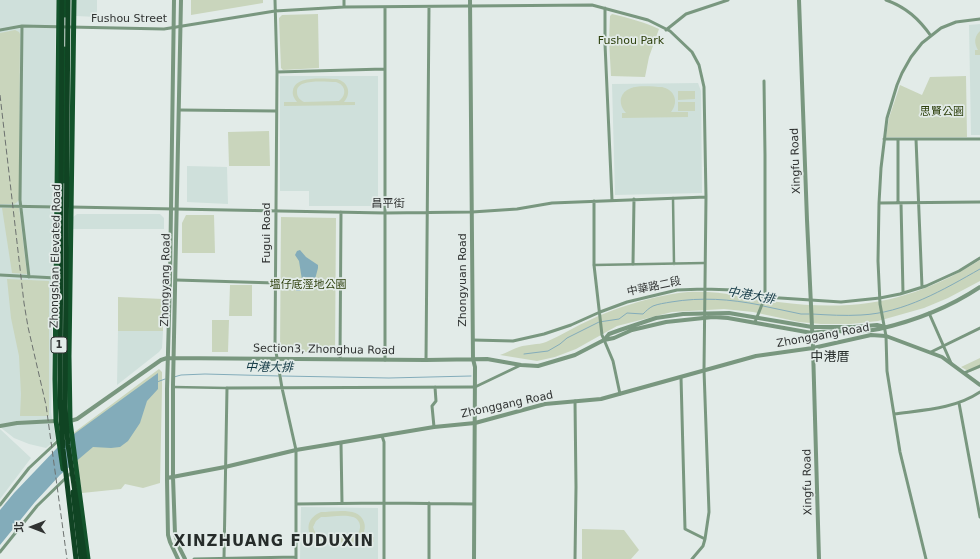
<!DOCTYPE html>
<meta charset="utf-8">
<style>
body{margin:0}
#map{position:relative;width:980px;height:559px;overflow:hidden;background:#e2ebe8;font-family:"DejaVu Sans","Noto Sans TC",sans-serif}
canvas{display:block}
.north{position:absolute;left:12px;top:507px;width:40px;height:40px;-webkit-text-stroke:3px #e2ebe8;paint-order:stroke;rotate:270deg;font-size:11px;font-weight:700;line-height:16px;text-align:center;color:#303332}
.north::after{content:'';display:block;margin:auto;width:14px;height:18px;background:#303332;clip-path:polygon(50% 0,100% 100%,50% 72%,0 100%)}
</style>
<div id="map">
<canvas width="980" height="559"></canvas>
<div class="north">北</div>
</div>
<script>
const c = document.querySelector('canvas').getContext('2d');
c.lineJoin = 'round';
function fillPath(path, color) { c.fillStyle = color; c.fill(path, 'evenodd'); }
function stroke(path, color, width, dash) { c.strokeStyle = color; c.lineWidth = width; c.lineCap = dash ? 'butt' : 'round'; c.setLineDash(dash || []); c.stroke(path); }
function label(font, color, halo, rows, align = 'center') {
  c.font = font + ' "DejaVu Sans","Noto Sans TC",sans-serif'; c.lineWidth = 3.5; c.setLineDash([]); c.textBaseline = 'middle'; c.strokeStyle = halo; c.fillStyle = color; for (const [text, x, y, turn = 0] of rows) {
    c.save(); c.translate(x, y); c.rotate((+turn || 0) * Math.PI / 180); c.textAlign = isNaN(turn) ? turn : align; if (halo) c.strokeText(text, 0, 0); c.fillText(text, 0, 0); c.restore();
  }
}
fillPath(new Path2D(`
 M0,0H56L51,412L56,440L46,448L29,444L14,438L0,427Z
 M76,0H97V17L76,16Z
 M980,24V135H971L969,25Z
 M280,76H378V206H309V191H280Z
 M698,83L701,91L702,193L615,195L612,84Z
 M187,166L227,167L228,204L187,202Z
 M77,214H160L164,218V229H73V217Z
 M118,331H163L162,348L159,352L117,385Z
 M0,429L31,458L0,499Z
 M301,507L378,508V559H300Z`), '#cfe0db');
fillPath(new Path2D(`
 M191,0H263V3L191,15Z
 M318,14L319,68L283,70L281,68L279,18L282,15Z
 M612,14C629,18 644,22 659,29L649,57L645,77L611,76L609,40L610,16Z
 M15,30L19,32L20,34L19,200L16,203L14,204H0V33Z
 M980,31V55H975V50H978C974,43 974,37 980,31Z
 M966,76L967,137H886L889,118L900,85L922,95L930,77Z
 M337,79C348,82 352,93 344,102H355V105L284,106V102H297C294,98 292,95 293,90C296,75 325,79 337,79ZM336,82C346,85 347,95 339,101L304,102C300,100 297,97 297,92C296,78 326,82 336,82Z
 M662,87C675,90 679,102 671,112H688V117L622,118V113H626C622,108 620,104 621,98C626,82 650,87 662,87Z
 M678,91H695V99L678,100Z
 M678,102H695V111H678Z
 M269,131L270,166H229L228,132Z
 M2,208H19L27,274L12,273Z
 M186,215H214L215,253H182V223Z
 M281,217L336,218L335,353L280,351Z
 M980,260V281L948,298L924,308L878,321L851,324H821L799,322L753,312L724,309L672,312L617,326L576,349L555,357L537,361L500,355C506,353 513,349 519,347C528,344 538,345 546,342C562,335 576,326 592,319C617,307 660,294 688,292C718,290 748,298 778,302C856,312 913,302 980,260Z
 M7,279L49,281V416H20L21,394L19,356L11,318Z
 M230,285H252V316H229Z
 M118,297L163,299V331H118Z
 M212,320H229L228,352H212Z
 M980,358V368L970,372L961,367Z
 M159,369L162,372V388L160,483L143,488L125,484L121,489L82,493L72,434Z
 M321,512C333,512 359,506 364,522C366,528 364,533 361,537H374V542L304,543V538H312C305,527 309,517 321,512ZM321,517C330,517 344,514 353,517C357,518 360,522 360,526C361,542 333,537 323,537C317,536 315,533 313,527L316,521Z
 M582,529L624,530L639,550L631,559H582Z`), '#c9d5bc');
fillPath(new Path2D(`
 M300,250L306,257L318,265V268L314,283L315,289L314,290L305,288L300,291H296L297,287L302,280L299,261L295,255L297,251Z
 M158,373V389L147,401L140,423L128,441L120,447L111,448L93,447L60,475L35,502L0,545V510L14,493L57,448L74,434Z`), '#83acba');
stroke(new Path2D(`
 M763,306L801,314H809
 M812,314C828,315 845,316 861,315C904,313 943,290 980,269
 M524,354L548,351L560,344L567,338L599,322L619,319L627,313L643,314C646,311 649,308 653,306C658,304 665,303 671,302C701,297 730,299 760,305
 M282,376L389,378L471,376
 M174,377L181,375L205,374L279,376
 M157,382L165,379`), '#83acba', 1);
stroke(new Path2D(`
 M673,198L674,264
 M594,265L704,263
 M173,387L227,388
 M475,387L521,365`), '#79977f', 2.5);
stroke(new Path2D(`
 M275,0L277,72L275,346L282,388L296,450V559
 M886,0C906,7 919,19 931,36
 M344,7V0
 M605,8V44L612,200
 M22,26L20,200L29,277
 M0,30L22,26L164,29L275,11L344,7L592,5L648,20L670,31L692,52L699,65L704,87L706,197L704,370L709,512L705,539L703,546L692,559
 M666,30L686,14L728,0
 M277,72L384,69
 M179,110L276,111
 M884,139H980
 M898,139V203
 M916,139L922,287
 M594,201V265L602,335L613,361L620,394
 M879,203L980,202
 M901,203L903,293
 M0,206L57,207
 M70,207L385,213L472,212L517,209L552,203L706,197
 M633,264L634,199
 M0,275L56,278
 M176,280L275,283
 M929,313L951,363
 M755,322L765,297V155L764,81
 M473,340L513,341L544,334L571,325L600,312L627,302L677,290L704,289L734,290L765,297L841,302L880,298L900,294L926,286L959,271L980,258
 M931,352L980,328
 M340,359L341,212
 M385,360V7
 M426,360L429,7
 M964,373L980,366
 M681,377L685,529L705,539
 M959,403L980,517
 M894,414C923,410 955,409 980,392
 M434,427L432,406L436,401L435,387
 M382,436L384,442V559
 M341,443L342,503
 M429,503V559
 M296,504L384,503L474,504
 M0,505L29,468L59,440
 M0,552L37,506L72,472
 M224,558L227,388L475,387
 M194,559L296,557
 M575,559L576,487L575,401
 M926,559L900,452L887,371L886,336L880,304L878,261L879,203L881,168L887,118L897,85L902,73L911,57L922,43L941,28L956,22L980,19`), '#79977f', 3);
stroke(new Path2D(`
 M174,0L170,279L167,389V480L168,535L170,542L178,559
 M181,0L173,385V477L175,534L180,549L185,559
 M470,0L473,359L475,367L474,559
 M799,0L807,220L813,348L819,559
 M604,340L614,338L632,330L666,322L713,317L728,318L812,333C834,329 857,334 879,329C914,321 950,307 980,287
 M70,421L77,419L161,360L167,358L426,360L487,359L521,365L538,366L575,355L604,340L609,334L620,330L656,318L683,314L729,313L812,327H854L877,325L885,327
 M0,426L17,423L56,421
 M167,478L225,467L296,450L434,427L475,423L545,404L601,399L756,356L813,348L871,335L886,336L942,357L980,385`), '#79977f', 4);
stroke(new Path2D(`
 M59,0L55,379L56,421L63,469
 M65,0V15
 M74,0L69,356L70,421L88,559
 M64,181L65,49`), '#13532b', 5);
stroke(new Path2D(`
 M73,492L81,559`), '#104423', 5);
stroke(new Path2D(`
 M0,95L24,303L28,327L46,405L67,559`), '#6c716f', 1, [6, 3]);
stroke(new Path2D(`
 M62,0L60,400L63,449L76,559
 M68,0L65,407L68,445L85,559`), '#104423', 5);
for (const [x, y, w] of [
 [59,345,16]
]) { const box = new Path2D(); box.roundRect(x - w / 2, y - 8, w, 16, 3); c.fillStyle = '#e2ebe8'; c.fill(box); stroke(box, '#303332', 1); }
label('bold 10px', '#303332', null, [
 ["1",59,345]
]);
label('11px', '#303332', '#e2ebe8', [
 ["Fushou Street",129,19],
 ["Xingfu Road",796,161,-92],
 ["昌平街",388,204],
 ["Fugui Road",267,233,-90],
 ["Zhongshan Elevated Road",56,256,-89],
 ["Zhongyang Road",166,280,-89],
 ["Zhongyuan Road",463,280,-90],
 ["中華路二段",654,287,-12],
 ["Zhonggang Road",823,336,-10],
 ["Section3, Zhonghua Road",324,350,1],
 ["Zhonggang Road",507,405,-12],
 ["Xingfu Road",808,482,-91]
]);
label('11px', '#2c3f0b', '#e2ebe8', [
 ["Fushou Park",631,41],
 ["思賢公園",942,112],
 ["塭仔底溼地公園",308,285]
]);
label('italic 12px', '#0e3541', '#e2ebe8', [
 ["中港大排",751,296,10],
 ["中港大排",269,368,1]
]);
label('13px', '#262c2a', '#e2ebe8', [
 ["中港厝",830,358]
]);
c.letterSpacing = '1px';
label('bold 15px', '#262c2a', '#e2ebe8', [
 ["XINZHUANG FUDUXIN",274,542]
]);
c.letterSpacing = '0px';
</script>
